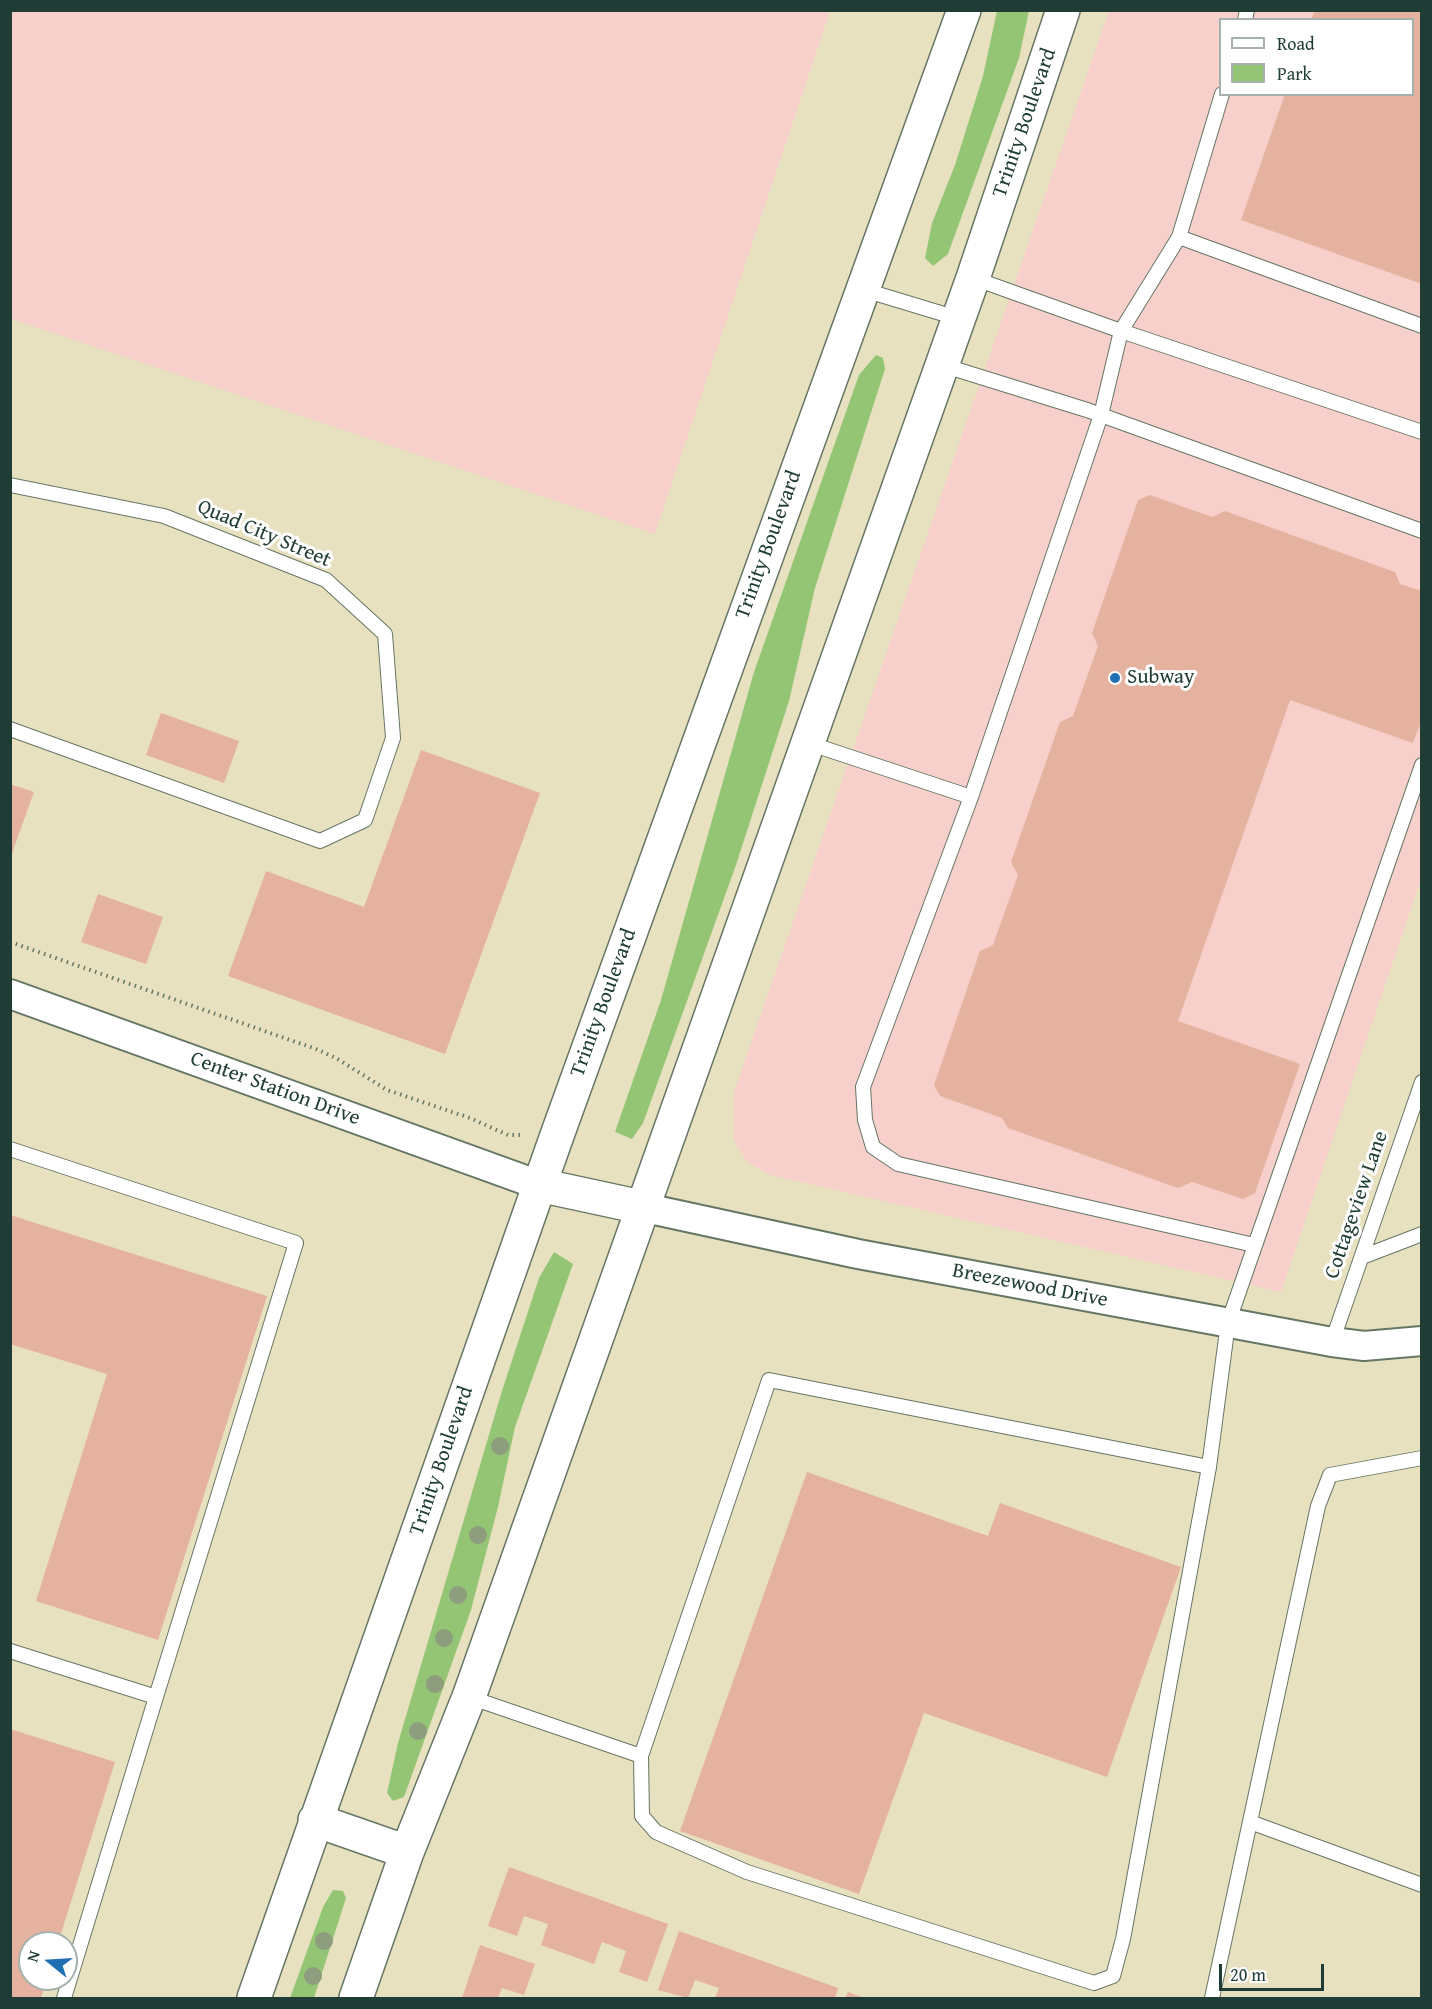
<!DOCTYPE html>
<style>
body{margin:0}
#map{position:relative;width:1432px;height:2009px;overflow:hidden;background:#e8e1bf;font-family:"Gentium Book Plus",serif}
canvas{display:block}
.frame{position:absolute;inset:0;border:12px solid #1f3d34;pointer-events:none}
.legend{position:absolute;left:1219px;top:18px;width:195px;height:78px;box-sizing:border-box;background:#fff;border:2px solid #a5b1ae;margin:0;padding:8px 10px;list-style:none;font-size:18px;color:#1f3d34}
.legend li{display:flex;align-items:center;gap:12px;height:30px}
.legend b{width:30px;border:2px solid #a5b1ae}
.north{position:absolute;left:18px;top:1931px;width:60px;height:60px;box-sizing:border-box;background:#fff;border:2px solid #a5b1ae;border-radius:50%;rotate:288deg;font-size:16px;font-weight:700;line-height:24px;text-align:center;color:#1f3d34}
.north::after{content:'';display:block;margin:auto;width:21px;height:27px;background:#1f6fb2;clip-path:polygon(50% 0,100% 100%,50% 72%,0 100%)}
.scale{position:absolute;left:1219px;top:1964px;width:105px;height:27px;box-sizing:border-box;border:3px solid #1f3d34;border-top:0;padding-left:8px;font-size:18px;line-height:21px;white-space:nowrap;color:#1f3d34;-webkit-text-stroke:4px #fff;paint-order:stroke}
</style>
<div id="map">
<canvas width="1432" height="2009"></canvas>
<div class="frame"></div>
<ul class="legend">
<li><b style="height:8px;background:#fff"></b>Road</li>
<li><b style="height:16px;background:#94c574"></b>Park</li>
</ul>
<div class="north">N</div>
<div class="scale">20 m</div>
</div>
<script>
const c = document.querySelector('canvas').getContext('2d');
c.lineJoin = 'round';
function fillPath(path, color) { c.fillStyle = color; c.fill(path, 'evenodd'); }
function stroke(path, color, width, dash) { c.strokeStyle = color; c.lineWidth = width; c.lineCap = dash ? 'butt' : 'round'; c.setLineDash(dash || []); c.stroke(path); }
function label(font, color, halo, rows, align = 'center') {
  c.font = font + ' "Gentium Book Plus",serif'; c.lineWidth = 6; c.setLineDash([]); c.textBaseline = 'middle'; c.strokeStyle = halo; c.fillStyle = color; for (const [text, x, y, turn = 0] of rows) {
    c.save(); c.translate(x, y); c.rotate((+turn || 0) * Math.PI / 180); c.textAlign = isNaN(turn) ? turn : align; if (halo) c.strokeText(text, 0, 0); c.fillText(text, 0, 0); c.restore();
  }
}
fillPath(new Path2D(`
 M11,10L830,11L655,534L11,319Z
 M1109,11H1421V879L1281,1292L770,1175L747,1162L734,1140V1092ZM1220,20H1412V94H1220Z`), '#f7d0cb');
fillPath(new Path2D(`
 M997,11H1029L1019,58L948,254L933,266L925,258L932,223L955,165L983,76Z
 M876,355L883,358L885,369L815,588L789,701L736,865L643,1123L632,1139L615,1132L661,1000L754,672L859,375Z
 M554,1252L573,1264L515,1427L498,1507L471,1610L404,1797L393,1801L387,1793L398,1743L501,1394L539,1278Z
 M333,1890L343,1891L346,1898L314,1998H290L323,1907Z`), '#94c574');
fillPath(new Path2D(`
 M1315,10H1422V284L1241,220L1285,94H1412V20H1311Z
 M1150,495L1212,517L1225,511L1395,572L1400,584L1422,591V719L1413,743L1290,700L1178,1021L1300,1064L1255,1193L1243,1199L1192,1182L1178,1188L1008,1128L1002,1118L940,1096L934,1085L980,951L993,945L1018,875L1011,862L1060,722L1073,716L1098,646L1092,633L1138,500Z
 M161,713L239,741L224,783L146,755Z
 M421,750L540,793L445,1054L228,976L266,871L364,907Z
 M10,784L34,792L11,856H10Z
 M98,894L163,917L146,964L81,942Z
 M10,1215L267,1296L158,1640L36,1601L107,1374L10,1344Z
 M807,1472L988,1536L1000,1503L1181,1567L1107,1777L924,1713L859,1894L680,1831Z
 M10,1729L115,1762L58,1943H30V1979H47L41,1998H10Z
 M509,1867L668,1924L647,1982L619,1972L626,1951L602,1942L594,1964L541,1945L548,1924L524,1916L517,1936L488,1926Z
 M679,1931L838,1988L835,1998H715L719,1988L695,1980L688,1998L658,1990Z
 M480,1945L535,1964L524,1995L502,1988L498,1998H462Z
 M848,1992L865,1998H845Z`), '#e4b29f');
const lane = new Path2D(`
 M1245,20L1247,10
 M1179,237L1222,94
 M973,278L1121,331L1179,237L1422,326
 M861,289L957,318
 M942,365L1087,410L1422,531
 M10,485L164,516L326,580L385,634L393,738L365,820L320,841L10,729
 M808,743L971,797
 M10,1149L296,1243L156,1697
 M1254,1245L898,1164L873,1147L865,1120L863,1087L971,797L1101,415L1121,331L1422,432
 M1362,1257L1422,1234
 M1332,1342L1422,1082
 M10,1651L156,1697L64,1998
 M469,1697L641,1756L769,1380L1209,1467L1228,1323L1422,765
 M641,1756L642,1816L656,1832L747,1872L1094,1983L1113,1976L1123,1939L1209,1467
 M1250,1822L1422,1885
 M1212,1998L1318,1506L1330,1475L1422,1458`);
const street = new Path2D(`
 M10,994L539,1185
 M641,1207L858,1254L1332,1342L1364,1346L1422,1341`);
const secondary = new Path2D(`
 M539,1185L641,1207
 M315,1820L407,1852
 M254,1998L555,1141L964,10
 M356,1998L407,1852L469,1697L973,278L1063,10`);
stroke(lane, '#657665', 16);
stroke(street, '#657665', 32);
stroke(secondary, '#657665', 36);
stroke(new Path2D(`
 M10,942L316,1049L336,1058L387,1090L470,1118L508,1135H520`), '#657665', 4, [1.5, 4.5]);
stroke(lane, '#fff', 14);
stroke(street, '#fff', 28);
stroke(secondary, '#fff', 33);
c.fillStyle = '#8d9d7d';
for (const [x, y] of [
 [500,1446],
 [478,1535],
 [458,1595],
 [444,1638],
 [435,1684],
 [418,1731],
 [324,1941],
 [313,1976]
]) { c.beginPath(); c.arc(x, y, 9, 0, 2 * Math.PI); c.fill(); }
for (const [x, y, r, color] of [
 [1115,678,6,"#1f6fb2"]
]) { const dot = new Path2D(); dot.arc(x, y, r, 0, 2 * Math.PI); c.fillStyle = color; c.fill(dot); stroke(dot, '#fff', 2); }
label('21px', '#1f3d34', '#fff', [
 ["Trinity Boulevard",1025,123,-71],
 ["Quad City Street",264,534,23],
 ["Trinity Boulevard",769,545,-70],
 ["Trinity Boulevard",604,1003,-70],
 ["Center Station Drive",275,1089,20],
 ["Cottageview Lane",1357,1205,-71],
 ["Breezewood Drive",1030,1286,11],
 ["Trinity Boulevard",442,1461,-71]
]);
label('21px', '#1f3d34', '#fff', [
 ["Subway",1127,678]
], 'left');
</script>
